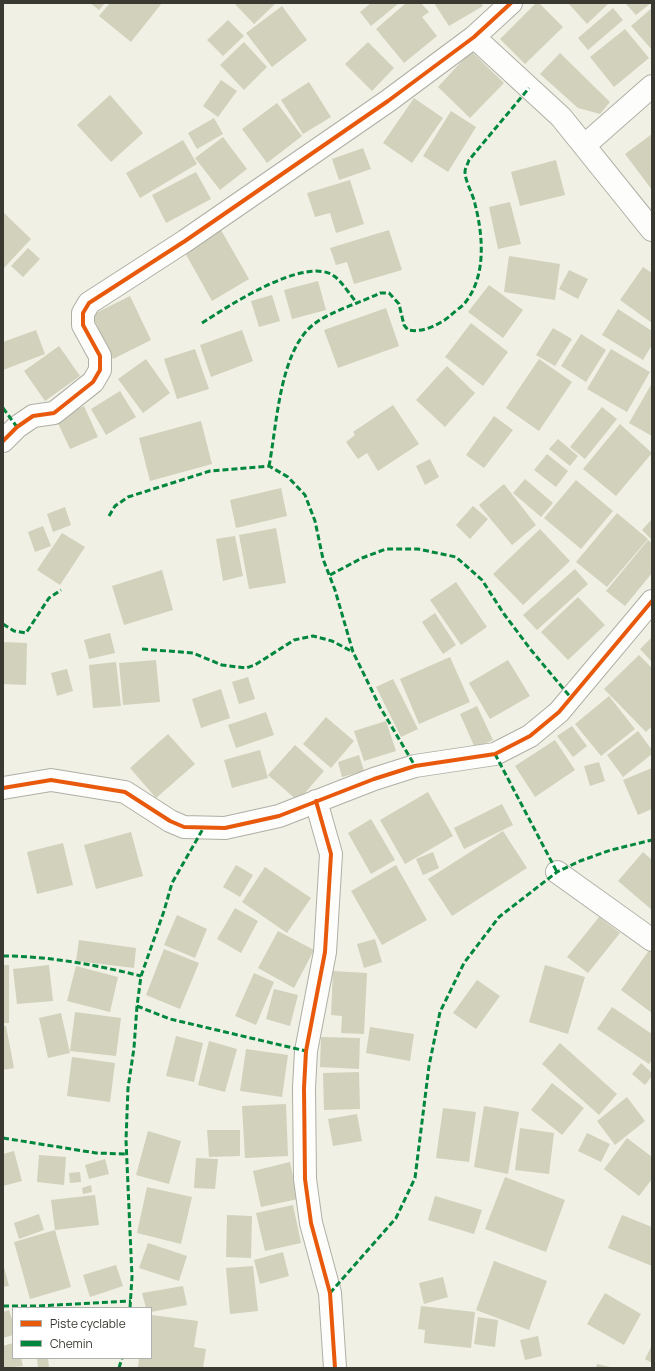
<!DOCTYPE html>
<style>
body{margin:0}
#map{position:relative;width:655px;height:1371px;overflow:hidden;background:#f0f0e4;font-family:Manrope,sans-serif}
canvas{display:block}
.frame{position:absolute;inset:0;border:4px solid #393931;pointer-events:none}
.legend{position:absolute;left:12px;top:1307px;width:140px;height:52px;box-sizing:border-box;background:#fff;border:1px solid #b0b0ad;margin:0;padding:5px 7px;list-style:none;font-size:12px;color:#393931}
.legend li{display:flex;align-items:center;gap:8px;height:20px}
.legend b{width:20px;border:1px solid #b0b0ad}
</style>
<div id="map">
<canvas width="655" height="1371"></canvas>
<div class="frame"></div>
<ul class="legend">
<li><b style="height:5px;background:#e8590c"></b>Piste cyclable</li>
<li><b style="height:5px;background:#00873e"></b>Chemin</li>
</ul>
</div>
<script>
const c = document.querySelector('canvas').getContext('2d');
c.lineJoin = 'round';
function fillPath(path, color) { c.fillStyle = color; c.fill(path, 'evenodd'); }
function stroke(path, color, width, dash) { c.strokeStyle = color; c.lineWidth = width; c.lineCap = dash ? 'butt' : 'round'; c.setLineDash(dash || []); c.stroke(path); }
fillPath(new Path2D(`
 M90,3H105L99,10Z
 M110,3H162L131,42L99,16Z
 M234,3H276L254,24Z
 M371,3H399L371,26L360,12Z
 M406,3H421L429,12L422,17L437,36L404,63L376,29Z
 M434,3H481L483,6L449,26Z
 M536,3H539L563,27L525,64L500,39Z
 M568,3H609L587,24Z
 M625,3H651L636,15Z
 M282,6L307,40L272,67L246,33Z
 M613,8L623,20L588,50L578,38Z
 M652,8V50L631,26Z
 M228,20L244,36L223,56L207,40Z
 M625,29L649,58L614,87L590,57Z
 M244,42L267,67L244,90L220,65Z
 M368,42L394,68L372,91L345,64Z
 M471,51L504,83L470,118L438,87Z
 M560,53L610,102L600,114L578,108L540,74Z
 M221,80L237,91L218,117L203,106Z
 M309,82L331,117L303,134L281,100Z
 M110,95L143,133L111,162L77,125Z
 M414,98L443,118L412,163L383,143Z
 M277,103L302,136L267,163L242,129Z
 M451,111L476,127L448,172L423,156Z
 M214,118L223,134L197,149L188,133Z
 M652,134V190L625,154Z
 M223,137L247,169L220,190L195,158Z
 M183,140L197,164L140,198L126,173Z
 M363,148L371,169L339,180L332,159Z
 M556,160L565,195L520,206L511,172Z
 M196,172L211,199L166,223L152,195Z
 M350,180L364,224L336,233L330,213L315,217L307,193Z
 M510,202L521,244L498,249L489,207Z
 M3,212L31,239L3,269Z
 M221,230L249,279L212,301L184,251Z
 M389,230L402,270L354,284L347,262L336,265L330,248Z
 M28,248L40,259L23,277L11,266Z
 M509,256L560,264L555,300L504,292Z
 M643,267L652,273V323L620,300Z
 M569,270L588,279L578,299L559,289Z
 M318,281L326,310L292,319L284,290Z
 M489,285L523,310L503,338L468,312Z
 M272,295L280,321L259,327L251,301Z
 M130,296L151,340L113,359L92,315Z
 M386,308L399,346L338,368L324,330Z
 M618,309L652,331V345L643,360L602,335Z
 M471,323L508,352L483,386L445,357Z
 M553,328L572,339L555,366L536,355Z
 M36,330L45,354L3,370V342Z
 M242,330L253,361L211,377L200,345Z
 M581,334L606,350L586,382L561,366Z
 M59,346L80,376L45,401L24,371Z
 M195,349L209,389L177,399L164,359Z
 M611,349L650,372L627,412L587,389Z
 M146,359L170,393L143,413L118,379Z
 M539,359L572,382L539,431L506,408Z
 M447,366L475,393L445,427L416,400Z
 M652,383V436L629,423Z
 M120,391L136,417L106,435L91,409Z
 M393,405L419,444L378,471L367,453L358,459L346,442L355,435L353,432Z
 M84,406L98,437L70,449L56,419Z
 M602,407L617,419L585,459L570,447Z
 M494,416L513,430L484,468L466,455Z
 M201,421L212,464L150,481L139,438Z
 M620,424L652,453L616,496L583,469Z
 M558,439L578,456L570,466L549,449Z
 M547,454L568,471L556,487L534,470Z
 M430,459L439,477L425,485L416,466Z
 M525,479L553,503L541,517L513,493Z
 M576,480L613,511L581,549L544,518Z
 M504,484L536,525L512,545L479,505Z
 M281,488L287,516L236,528L230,500Z
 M473,506L488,519L470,539L456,525Z
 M65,507L71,525L53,532L47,514Z
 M617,513L648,539L607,587L576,562Z
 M652,519V540L642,530Z
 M43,526L51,546L35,552L28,532Z
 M276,528L286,583L249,589L239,535Z
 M540,529L570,561L523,605L493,574Z
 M62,533L85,547L60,585L37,570Z
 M235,536L243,576L223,581L216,539Z
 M648,540L652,543V573L625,606L606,591Z
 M575,569L588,584L537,630L523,615Z
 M162,570L173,610L124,625L112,586Z
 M456,582L487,627L461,645L430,600Z
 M578,597L605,625L568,660L541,632Z
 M435,613L456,645L443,654L422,622Z
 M110,633L115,653L89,659L84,640Z
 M652,637V662L640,649Z
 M3,642L27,643L26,685L3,684Z
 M639,655L652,668V726L646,732L604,689Z
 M450,657L470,702L419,724L400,679Z
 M156,660L160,702L123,705L119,663Z
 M508,660L530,696L490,719L469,683Z
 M116,662L121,706L93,708L89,665Z
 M67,669L73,691L57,696L51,673Z
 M248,677L255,699L239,704L232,682Z
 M393,679L418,729L401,737L376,687Z
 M221,689L230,718L201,728L192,699Z
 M609,696L635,729L601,756L575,724Z
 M477,706L493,740L475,748L460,714Z
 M266,712L274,735L236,748L228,725Z
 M326,717L354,741L331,768L303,744Z
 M386,721L396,751L364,761L354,731Z
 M572,726L587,746L573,757L557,736Z
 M638,731L652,750V754L623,777L607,755Z
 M168,734L195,764L156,798L130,768Z
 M555,740L575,770L535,797L515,766Z
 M295,745L324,771L298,801L268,775Z
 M260,750L268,778L232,788L224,760Z
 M359,755L364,771L342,777L338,762Z
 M599,762L605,781L590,786L584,766Z
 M652,768V809L638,815L623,780Z
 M428,792L453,836L405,864L380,820Z
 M502,804L513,825L464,849L454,828Z
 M371,819L395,860L371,874L348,833Z
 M503,831L527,868L452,916L428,879Z
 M131,832L143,876L96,889L84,845Z
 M63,843L73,885L37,894L27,852Z
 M433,852L439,868L423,875L416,859Z
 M643,852L652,860V910L618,881Z
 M236,865L253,875L240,897L223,887Z
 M396,865L427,920L382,945L351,891Z
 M265,867L311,898L287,933L242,902Z
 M235,908L258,921L241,953L217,939Z
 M177,915L207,929L195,958L164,945Z
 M599,917L620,933L588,973L567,957Z
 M278,931L314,950L294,988L258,968Z
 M375,939L382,962L364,968L357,944Z
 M79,940L136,948L134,968L76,961Z
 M652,946V1013L621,990Z
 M164,949L199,963L180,1009L146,995Z
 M3,965H9V1023H3Z
 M49,965L53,1001L17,1004L13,969Z
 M545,965L585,977L568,1034L529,1022Z
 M76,966L118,977L110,1012L67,1001Z
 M333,971L367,973L364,1034L341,1033L342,1016L331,1015Z
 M254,973L274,982L256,1025L235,1016Z
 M477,980L500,996L476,1029L453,1013Z
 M274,989L298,995L290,1026L266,1019Z
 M612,1007L652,1034V1060L649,1064L597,1029Z
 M75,1012L121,1018L116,1056L70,1051Z
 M61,1013L70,1053L48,1058L39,1018Z
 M3,1026H6L14,1068L3,1070Z
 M370,1027L414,1034L410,1061L366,1053Z
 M176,1036L203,1043L194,1082L166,1076Z
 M321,1037L360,1038L359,1069L320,1067Z
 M209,1041L237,1049L225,1092L198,1085Z
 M560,1043L617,1094L599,1115L542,1064Z
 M246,1049L288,1055L282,1097L240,1091Z
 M72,1057L115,1063L110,1102L67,1096Z
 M641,1063L652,1073V1076L645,1085L632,1074Z
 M359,1072L360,1109L324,1110L323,1073Z
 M552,1083L584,1108L562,1135L531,1110Z
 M627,1097L645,1121L615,1145L597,1121Z
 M286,1104L288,1156L245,1158L242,1106Z
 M484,1106L519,1112L508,1174L474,1167Z
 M443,1108L476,1112L469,1162L436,1158Z
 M357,1114L362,1141L333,1146L328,1119Z
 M520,1128L554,1133L549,1174L515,1170Z
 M207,1130H240V1156L209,1157Z
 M148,1131L181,1141L169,1184L136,1175Z
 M587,1133L610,1144L601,1162L578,1151Z
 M627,1138L652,1157V1179L639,1196L604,1169Z
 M14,1151L22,1181L3,1186V1154Z
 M39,1155L66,1157L64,1185L37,1182Z
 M196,1158L218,1159L215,1189L194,1188Z
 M105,1159L109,1174L89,1179L85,1165Z
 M290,1162L298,1199L261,1207L253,1171Z
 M80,1172L81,1182L70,1183L69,1173Z
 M505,1177L565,1200L546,1252L485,1229Z
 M91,1185L92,1192L83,1194L82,1188Z
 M147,1187L192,1197L181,1244L137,1233Z
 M95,1195L99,1225L55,1230L51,1200Z
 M435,1196L482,1210L474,1234L428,1220Z
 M293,1205L301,1243L265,1251L256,1213Z
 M39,1214L44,1230L19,1239L14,1223Z
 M227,1215L252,1216L251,1258L226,1257Z
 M622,1215L652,1227V1266L608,1248Z
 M55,1230L71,1287L30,1299L14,1242Z
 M148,1243L187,1256L179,1281L139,1268Z
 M283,1252L289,1276L260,1284L254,1260Z
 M494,1261L547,1281L529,1330L476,1310Z
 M3,1263L9,1286L3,1287Z
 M116,1265L123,1286L90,1297L83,1275Z
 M253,1266L258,1311L230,1314L226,1268Z
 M443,1277L448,1297L424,1304L419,1283Z
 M183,1286L187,1305L151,1312V1308H146L142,1293Z
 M605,1293L641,1314L624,1345L587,1324Z
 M421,1306L475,1312L471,1348L424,1343L425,1330L418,1329Z
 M9,1310L13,1322V1335L3,1338V1312Z
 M151,1315L198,1321L194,1347L206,1349L203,1368H138L139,1358H151Z
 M478,1317L498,1320L495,1347L474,1344Z
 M538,1336L542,1356L525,1360L520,1340Z
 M13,1343V1358H21L23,1366L3,1368V1346Z
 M652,1345V1363L645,1359Z
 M37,1358H48L49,1368H38Z
 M597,1364L610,1367V1368H596Z`), '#d1d1bc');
const minor = new Path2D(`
 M474,37L561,117L652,230
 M585,145L652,86
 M3,441L17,427L33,416L54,413L93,382L100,370V356L83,325V313L89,303L185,241L388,101L474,37L511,3
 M3,788L51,780L125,792L170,821L184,827L225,828L279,816L374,779L415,766L495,754L530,736L559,712L652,601
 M316,801L331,854L325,952L306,1051L304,1088L305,1179L311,1223L330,1293L335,1368
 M557,872L652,940`);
stroke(minor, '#afafa6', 24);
stroke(minor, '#fdfdfb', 22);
stroke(new Path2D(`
 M202,323C227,307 305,255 334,276C342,281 351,297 358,304
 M3,408L17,427
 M269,466C277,426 279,351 314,324C331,311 360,303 380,293H389L399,304L404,325L408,330C422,333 439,325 450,316C454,312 460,308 464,304C487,277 483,235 475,204C473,194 465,181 465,172C465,168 468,164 469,160L529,88
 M109,516L115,506L128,497L210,471L269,466L288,477L305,495L315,521L323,559L335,590L353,652L380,707L415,766
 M330,575L362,558L386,549H418L456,557L482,580L504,614L531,650L572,699
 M3,624L14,631L26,633L49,598L61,590
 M142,649L193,653L222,665L246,668L255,665L294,640L313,636L332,641L353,652
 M495,754L557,872
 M3,956C48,956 97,965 141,976
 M137,1006L170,1019L306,1051
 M3,1138L96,1153L126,1154
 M330,1293L396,1218L415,1178L429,1066L440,1012L464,963L499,917L557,872L580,861L611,850L652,840
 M3,1306H37L131,1301
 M130,1308L132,1277L126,1140L128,1088L134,1048L137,1006L141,976L164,911L172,883L204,827
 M119,1368L122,1358`), '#00873e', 3, [6, 3]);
stroke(new Path2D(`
 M3,441L17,427L33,416L54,413L93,382L100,370V356L83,325V313L89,303L185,241L388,101L474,37L511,3
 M3,788L51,780L125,792L170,821L184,827L225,828L279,816L374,779L415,766L495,754L530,736L559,712L652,601
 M316,801L331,854L325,952L306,1051L304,1088L305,1179L311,1223L330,1293L335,1368`), '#e8590c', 4);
</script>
